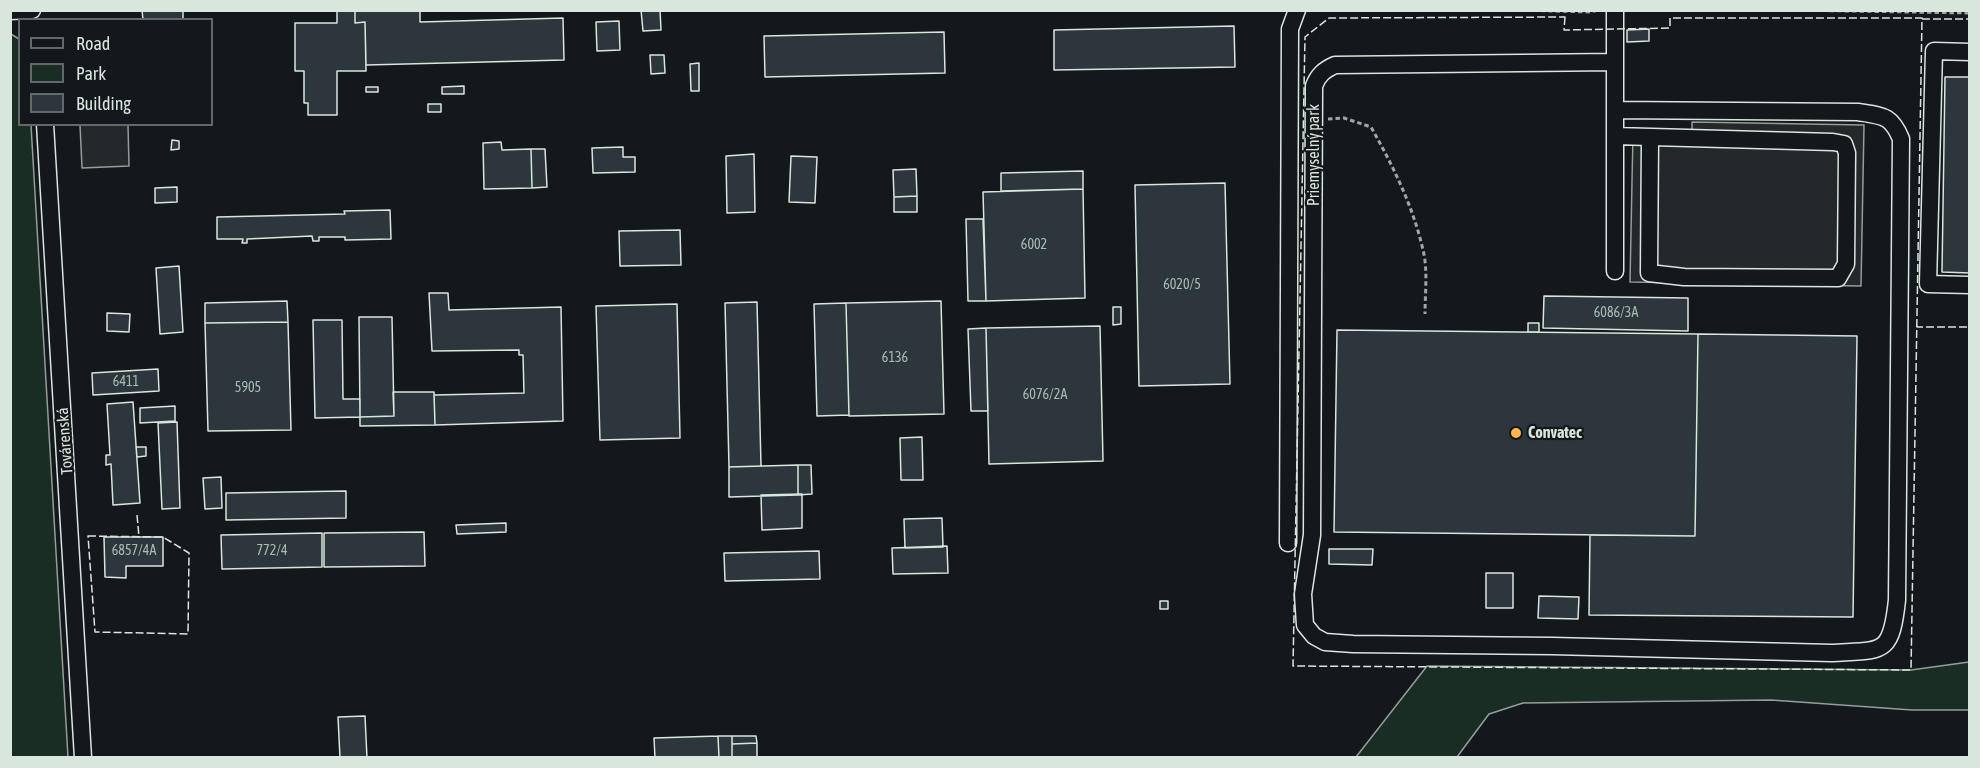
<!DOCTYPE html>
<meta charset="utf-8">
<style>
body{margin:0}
#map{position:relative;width:1980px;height:768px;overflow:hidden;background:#14181c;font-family:"Asap Condensed",sans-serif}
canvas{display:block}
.frame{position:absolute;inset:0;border:12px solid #d8e6dc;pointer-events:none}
.legend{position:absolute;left:18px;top:18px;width:195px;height:108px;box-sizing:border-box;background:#14181c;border:2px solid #626a69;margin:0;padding:8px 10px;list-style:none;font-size:18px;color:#d8e6dc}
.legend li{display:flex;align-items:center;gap:12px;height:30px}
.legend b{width:30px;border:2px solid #626a69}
</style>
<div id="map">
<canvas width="1980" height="768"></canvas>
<div class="frame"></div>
<ul class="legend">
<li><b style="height:8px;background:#14181c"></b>Road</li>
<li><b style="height:16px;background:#1a2d24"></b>Park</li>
<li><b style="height:16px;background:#2c363c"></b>Building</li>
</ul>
</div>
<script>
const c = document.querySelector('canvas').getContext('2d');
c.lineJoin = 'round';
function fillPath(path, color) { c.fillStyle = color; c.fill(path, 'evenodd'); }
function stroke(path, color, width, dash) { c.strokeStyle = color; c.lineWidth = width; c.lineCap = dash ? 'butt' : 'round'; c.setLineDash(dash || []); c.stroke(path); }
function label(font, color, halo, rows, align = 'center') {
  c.font = font + ' "Asap Condensed",sans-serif'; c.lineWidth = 4.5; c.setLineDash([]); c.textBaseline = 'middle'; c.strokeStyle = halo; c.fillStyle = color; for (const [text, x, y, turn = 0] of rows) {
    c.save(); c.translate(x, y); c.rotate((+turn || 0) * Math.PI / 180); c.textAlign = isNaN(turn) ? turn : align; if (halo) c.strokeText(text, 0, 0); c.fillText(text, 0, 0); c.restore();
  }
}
const green = new Path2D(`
 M11,34L19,39L20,124L31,125L68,757H11Z
 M1969,662V710H1912L1771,700L1523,703L1489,714L1457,757H1356L1427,666L1911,670Z`);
fillPath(green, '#1a2d24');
stroke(green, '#939e99', 1.5);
const parking = new Path2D(`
 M1692,122L1864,125L1861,286L1630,282L1633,132H1692Z
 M80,125H128L129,166L82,168Z`);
fillPath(parking, '#24282b');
stroke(parking, '#939e99', 1.5);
const building = new Path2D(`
 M142,10H183V20H143Z
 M337,10H355V23L365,22L366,71H337V115H308V103H304V71H295V23H337Z
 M355,10H420V22L563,18L564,60L366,65L365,22L355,23Z
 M641,10H660L661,30L643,31Z
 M619,21L620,50L597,51L596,22Z
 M1234,26L1235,67L1054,70V30Z
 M1649,29V41L1627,42V30Z
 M944,32L945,73L765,77L764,36Z
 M650,55H664L665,73L651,74Z
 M699,63V91H691L690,64Z
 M1945,77H1970V273L1942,272Z
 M464,86V94H442V87Z
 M366,87H378V92H366Z
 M428,104H441V112H428Z
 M172,140L179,141V149L171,150Z
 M501,142L502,150L531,149L532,188L484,189L483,143Z
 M623,147V157H635V172L593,173L592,148Z
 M531,149H545L547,187L532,188Z
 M754,154L755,212L727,213L726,156Z
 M791,156L817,157L815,203L789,202Z
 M916,169L917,196L894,197L893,170Z
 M1083,171V189L1001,191V173Z
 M1225,183L1230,384L1139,386L1135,185Z
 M177,187V202L155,203V188Z
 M1083,189L1085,298L986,301L983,192Z
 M917,196V212H894V197Z
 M390,210L391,239L345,240V237H319V241H313L312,236L247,239V243H242L243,239H217V217L345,214L344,211Z
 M966,219H983L986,301H968Z
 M680,230L681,265L620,266L619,231Z
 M179,266L183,332L160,334L156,268Z
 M429,293H448L449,310L561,307L563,421L435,425L434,395L524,393L523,355H519V350L432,351Z
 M1544,296L1688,298V331L1543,328Z
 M287,301L288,322L205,323V303Z
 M941,301L944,414L849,416L846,303Z
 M757,302L761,466L729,467L725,303Z
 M846,303L849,415L817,416L814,304Z
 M677,304L680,438L600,440L596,306Z
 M1113,307H1121V324L1113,325Z
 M107,313L130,314L129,332L107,331Z
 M359,317H392L394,416L360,417Z
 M313,320H342L343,399H360V417L315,418Z
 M288,322L291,430L208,431L205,323Z
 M1528,323H1539V332H1528Z
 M1100,326L1103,461L989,464L986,328Z
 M986,328L988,411H971L968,329Z
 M1337,330L1698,334L1695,536L1334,532Z
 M1698,334L1857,336L1853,617L1589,615L1590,535L1695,536Z
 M158,369L159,391L93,395L92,373Z
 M393,392H434L435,425L360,426V417L394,416Z
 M133,402L140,503L113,505L111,464L106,465V455H110L107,404Z
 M175,406V421L140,423V408Z
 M177,422L180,508L162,509L158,423Z
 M922,437L923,480H901L900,438Z
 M136,447H146V456L137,457Z
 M798,465H811L812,494L798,495Z
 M798,465V495L729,497V467Z
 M221,477L222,508L205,509L203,478Z
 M346,491V518L226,520V493Z
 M802,494V528L762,530L761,495Z
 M942,518L943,547L905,548L904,519Z
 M506,523V532L457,534L456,525Z
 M424,532L425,566L324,567V533Z
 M322,533V567L222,569L221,535Z
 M104,537H163V566H126V578L105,577Z
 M947,546L948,573L893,574L892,548Z
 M1329,549H1373L1372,565L1329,564Z
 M819,551L820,579L725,581L724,553Z
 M1486,573H1513V608H1486Z
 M1539,596L1579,597L1578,619L1538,618Z
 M1160,601H1168V609H1160Z
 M365,716L367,758H340L338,717Z
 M718,736H732V758H719Z
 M718,736L719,758H655L654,738Z
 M732,736H756L757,743L732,744Z
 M757,743V758H732V744Z`);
fillPath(building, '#2c363c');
stroke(building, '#d8e6dc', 1.5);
const minor = new Path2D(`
 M1615,10V271
 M10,11L32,10
 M1970,52L1934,51L1928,284L1970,285
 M1615,110L1858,112C1883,116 1891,115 1901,139L1897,600C1891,656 1883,650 1832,653L1552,646L1353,644L1325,642L1314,636L1305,625L1303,594L1312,535L1314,86C1318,75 1324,70 1335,65L1615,62
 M45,124L83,758
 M1615,136L1833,142L1844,144L1847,153L1846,264L1838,278L1684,277L1649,273L1650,138
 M1288,543L1290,29L1297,10`);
stroke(minor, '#d8e6dc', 19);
stroke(new Path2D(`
 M1518,10L1590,12L1599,10
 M1792,10L1970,13
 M1328,119L1344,118L1371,127C1393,166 1413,206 1423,250C1428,269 1425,294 1425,314`), '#9da8a2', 3, [4.5, 3]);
stroke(minor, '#14181c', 16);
stroke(new Path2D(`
 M1565,17L1564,30L1670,28V18H1922L1911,670L1293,666L1305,37L1329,18Z
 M1922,19H1970
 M1917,325V327H1970
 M137,515L139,537
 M88,536L163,537L189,553L188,634L95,632Z`), '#d8e6dc', 1.5, [8, 3]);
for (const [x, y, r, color] of [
 [1516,433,6,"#ffb74d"]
]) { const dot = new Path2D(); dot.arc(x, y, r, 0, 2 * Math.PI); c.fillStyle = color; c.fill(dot); stroke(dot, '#14181c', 2); }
label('14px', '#adbab4', null, [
 ["6002",1034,245],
 ["6020/5",1182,285],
 ["6086/3A",1616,313],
 ["6136",895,358],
 ["6411",126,382],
 ["5905",248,388],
 ["6076/2A",1045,395],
 ["6857/4A",134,551],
 ["772/4",272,551]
]);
label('16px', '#d8e6dc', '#14181c', [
 ["Priemyselný park",1314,155,-90],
 ["Továrenská",65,441,-94]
]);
label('bold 16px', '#d8e6dc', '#14181c', [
 ["Convatec",1528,433]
], 'left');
</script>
